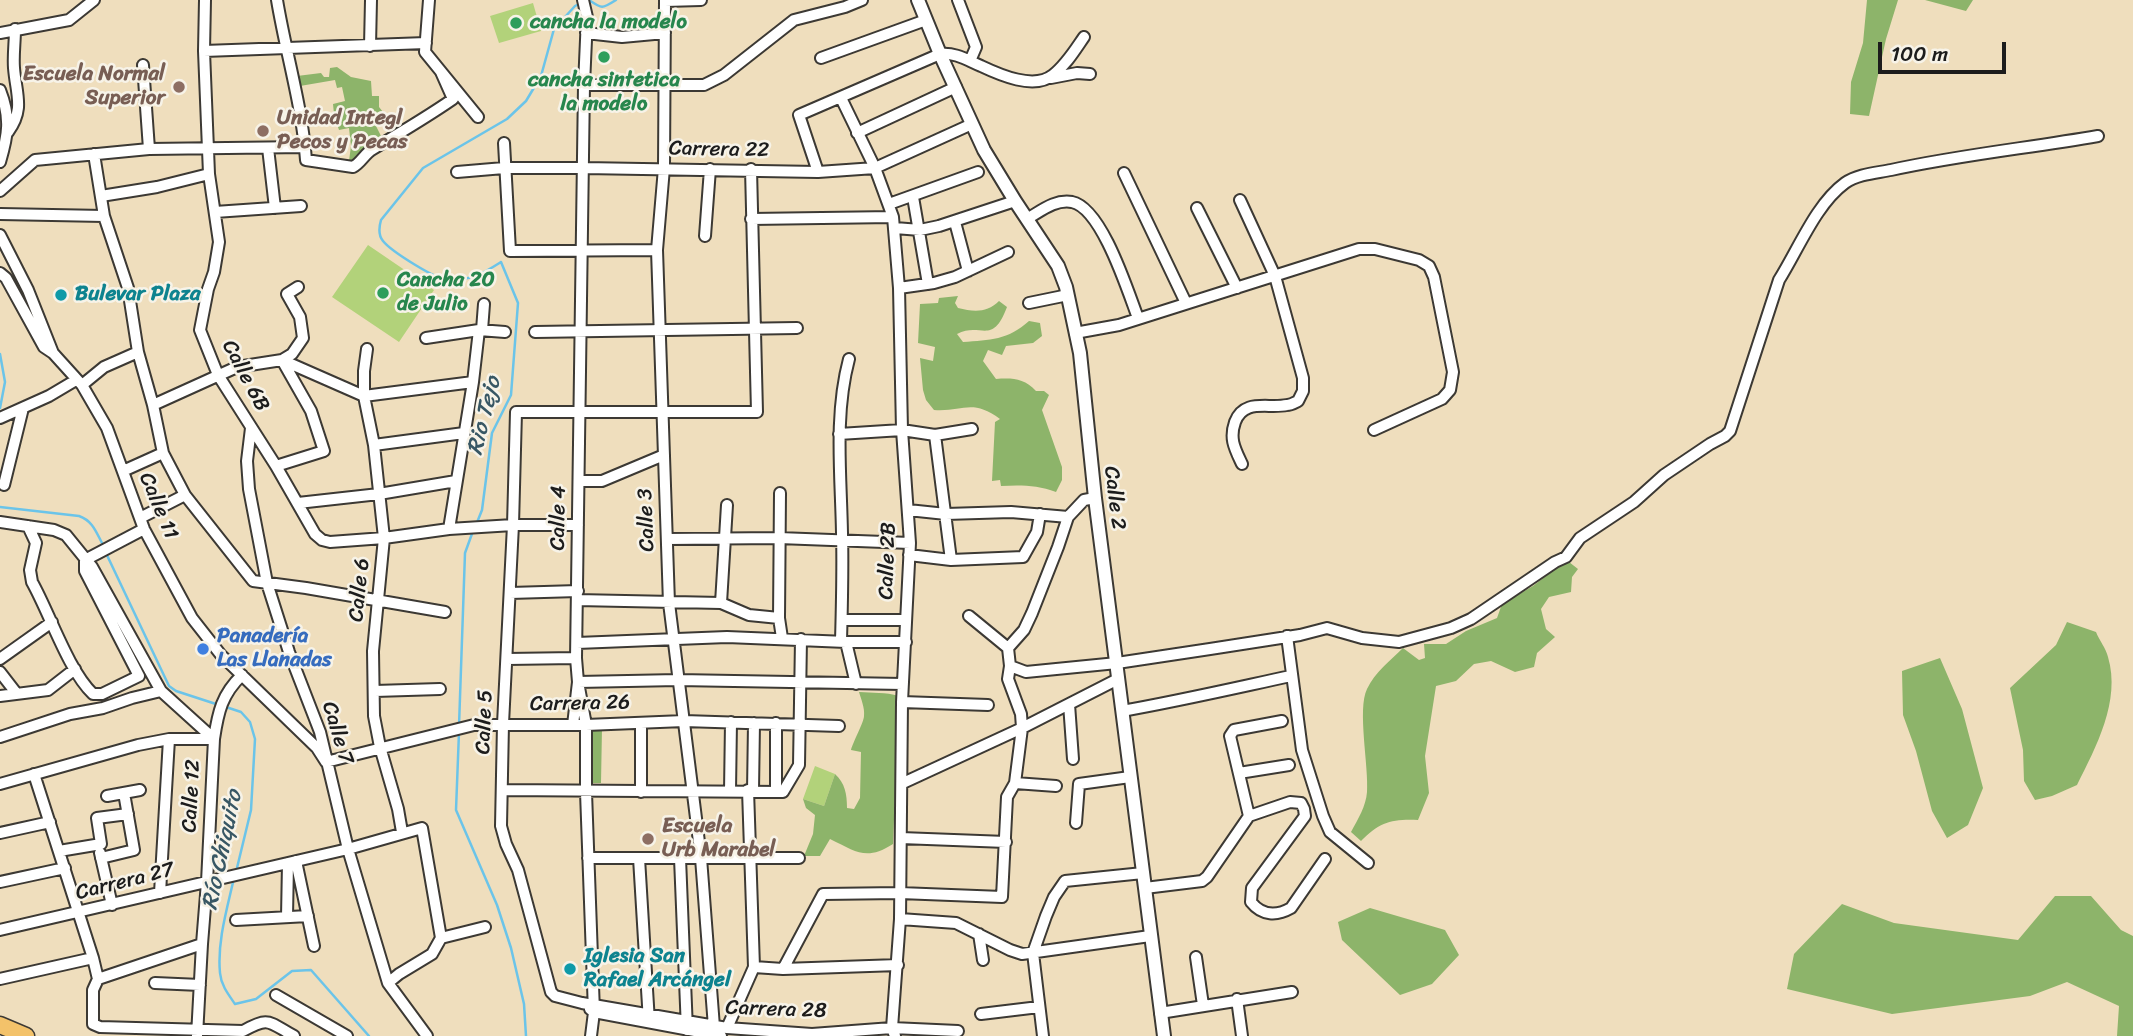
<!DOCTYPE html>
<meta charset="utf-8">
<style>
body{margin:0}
#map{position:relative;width:2133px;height:1036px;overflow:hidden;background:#efdebd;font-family:Sriracha,sans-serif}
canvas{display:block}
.scale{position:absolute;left:1878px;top:42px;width:128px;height:32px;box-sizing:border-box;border:4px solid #1c1c1c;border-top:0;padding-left:9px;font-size:21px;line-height:24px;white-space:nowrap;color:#1c1c1c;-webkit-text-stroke:5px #f7f3e8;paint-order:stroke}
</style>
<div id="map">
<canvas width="2133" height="1036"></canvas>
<div class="scale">100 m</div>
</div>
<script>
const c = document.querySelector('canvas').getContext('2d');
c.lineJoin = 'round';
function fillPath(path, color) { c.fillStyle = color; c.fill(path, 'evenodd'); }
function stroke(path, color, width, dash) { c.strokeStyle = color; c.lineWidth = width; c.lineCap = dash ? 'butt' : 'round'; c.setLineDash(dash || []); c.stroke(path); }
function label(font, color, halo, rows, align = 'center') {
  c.font = font + ' Sriracha,sans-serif'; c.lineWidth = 5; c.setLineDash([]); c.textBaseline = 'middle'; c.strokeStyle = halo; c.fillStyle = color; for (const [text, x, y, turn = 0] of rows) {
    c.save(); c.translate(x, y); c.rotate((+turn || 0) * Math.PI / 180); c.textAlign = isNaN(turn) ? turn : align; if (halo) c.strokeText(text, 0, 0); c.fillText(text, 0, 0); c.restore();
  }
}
fillPath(new Path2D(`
 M533,3L541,31L499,43L490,16Z
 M368,245L434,290L399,342L332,297Z
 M815,766L835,774L824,806L803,799Z`), '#b2d27a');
fillPath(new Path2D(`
 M1867,0H1898L1886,39L1869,116L1850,114L1851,82L1863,43Z
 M1925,0H1973L1966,11Z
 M337,67L351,77L371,81L372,96H379V107L387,117L375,124L383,140L355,164L349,161L351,146L349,128L339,130L337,124L328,126L325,115L334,114L333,104L345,101L342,87L337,88L335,80L300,86L297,76L321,73L324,77H329L330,68Z
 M958,296L955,303L958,308C974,312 987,313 999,301L1007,307C992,347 981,321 957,334L963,342C990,340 1008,340 1029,321L1040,323L1042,336L1033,343L1006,346L1002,355L988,350L983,361L996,379C1012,378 1024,378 1036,391H1044L1049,395L1042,410L1062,467V480L1056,492C1037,485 1021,485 1001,486L1000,480L992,481L995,422L1000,419C972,398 963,412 934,410L926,400L923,390L920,358L933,361L935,347L918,343L920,304L938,303L939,298Z
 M1569,562L1578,569L1572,577L1571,592L1549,597L1541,609L1546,629L1555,637L1537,653L1534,667L1515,672L1491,661L1474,664L1456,681L1436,686L1425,756L1429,793L1418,820C1391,819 1380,822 1361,841L1351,832C1358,819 1366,806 1367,792C1369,767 1357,709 1367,689C1375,672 1390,661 1403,648L1419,660L1425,658L1424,644H1446L1466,631L1497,618L1502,604L1533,586L1561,564Z
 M2067,622L2096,632C2099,640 2106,648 2108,657C2121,701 2096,747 2077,785L2052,796L2035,800L2024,781L2023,750L2010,688L2056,645Z
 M1940,658L1962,709L1983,788L1968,825L1947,838L1932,811L1916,751L1903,715L1902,671Z
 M859,692C873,693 885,692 899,696L893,844C866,861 857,852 830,839L820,856H804L813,834L815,815L806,808L803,799L824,806L835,774C845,783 847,794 847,808L854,809L860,798L861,752L851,750C853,742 864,722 864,716C865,708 861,699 859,692Z
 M602,728L601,783H591V729Z
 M2055,896H2091L2121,930L2133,936V1036H2117L2119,1006L2067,982L2030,996L1892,1014L1787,989L1794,954L1842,904L1894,923L2018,940Z
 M1370,908L1445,930L1459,955L1432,984L1400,995L1342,940L1338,922Z`), '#8db46a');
stroke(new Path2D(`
 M589,0C602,9 602,9 616,0
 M0,354L5,382L0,408
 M0,507L79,516C93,521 96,532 103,545
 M476,525L482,510L492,433L511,395L518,303L501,262C482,274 473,280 449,280C436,280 391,251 383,241C378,235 379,227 381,220L423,168L507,119L526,101L541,76L554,29L575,6L581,3
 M105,551L169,686L176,691L219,705
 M226,707L241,712L250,722L255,739L251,810L236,872
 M459,726L465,553L473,531
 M459,732L456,810L497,905L511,948L524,1004L526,1036
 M234,878C227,909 217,942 220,973C221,985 228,994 235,1004L256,999L292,971L311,970L369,1036`), '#6bc4e9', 2.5);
const minor = new Path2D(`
 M205,0L204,51L209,174L219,242L214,272L208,289L200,330L218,375L276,466L315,534L322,540L330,542L384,538L449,529L513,525H578
 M277,0C286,54 302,105 306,160L353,167C361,163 365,153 373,149C400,133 427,117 453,99L441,72
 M429,0L425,52L478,117
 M583,0L587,17L584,85L576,658L578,682L586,725V792L594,1012L591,1036
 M665,0L664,168L657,250L669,603L701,858L714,1027L710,1036
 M958,0L976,47L970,61
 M665,1L701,0
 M0,33L69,20L94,0
 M586,33L622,37L665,33
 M370,46L371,0
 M204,51L426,43
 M821,58L926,20
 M143,65L149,149
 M1051,78L1077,73L1090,74
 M584,85H704L724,75L794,20L845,7L862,0
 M0,90C11,118 8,135 0,162
 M841,98L875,168L893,217L899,288L902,430L910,543L902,702L900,919L892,1028L895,1036
 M8,132C25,109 16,94 14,68C13,55 15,42 15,29
 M857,133L956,87
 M504,143L510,251L657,250
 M268,148L275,208
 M94,154L104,216L128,288L138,352L153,405L163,453L185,495L253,581L306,588L445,612
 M751,169L757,412H516L513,525L503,724L501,826L506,844L518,870L551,992L555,996L582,1003L727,1028L812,1034L892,1028L958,1031
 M457,172L504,168H584L818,172L875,168L972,124
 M818,172L799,115L940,54C955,52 967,60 981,66C1000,75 1034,90 1053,75C1066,65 1075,50 1084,37
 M1124,173L1186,303
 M0,191L35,160L149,149L305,147
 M101,196L157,187L209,174
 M913,197L928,284
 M1240,200L1275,276L1303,378V391L1298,401C1294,403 1291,405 1287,405C1268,409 1244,398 1235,422C1229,439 1235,449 1242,464
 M889,204L978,172
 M1197,208L1237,288
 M215,212L301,206
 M0,214L104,216
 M751,219L893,217
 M1027,219C1041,211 1055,199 1072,202C1102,208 1128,292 1138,318
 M955,222L968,271
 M895,228L920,230L939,226L1015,201
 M0,235L28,290L53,353L82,385L107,428L144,529L192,618L221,655L317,748L326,762L474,725H586L684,721L839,726
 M705,236L710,169
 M0,273L6,278L44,347L53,353
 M899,288L934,283L955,277L1008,252
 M1029,303L1068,295
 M482,330L484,304
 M535,332L797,328
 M1075,333L1119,325L1359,249H1375L1419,260L1429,266L1434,277L1453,372L1450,390L1442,399L1374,430
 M426,338L479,330
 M367,349L364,371V396L374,445L384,538L373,651L374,716L380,747L398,809L402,832
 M82,385L104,367L138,352
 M153,405L237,367L282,360L364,396L473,382
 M0,418L49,396L76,380
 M251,428L247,461L249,489L267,583L289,652L320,732L348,849L388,983L427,1036
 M839,434L902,430L935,435L972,429
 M935,435L951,560
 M374,445L464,433
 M276,466L324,451L311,411L282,360L292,354L303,338L300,317L287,294L298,287
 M123,471L163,453
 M579,481H602L664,455
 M4,485L23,408
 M780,493L779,618L782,638
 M298,503L379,494L456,481
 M908,510L946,514L1011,512L1068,517
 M140,518L185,495
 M0,522L54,530L66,535L92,567L161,691L214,739L207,882L202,944L197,1036
 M28,526L36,543L30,570L32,582C50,614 68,670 93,694H102L139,676L85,571V560
 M449,529L473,382L479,330L505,332
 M667,539L779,538L910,543
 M909,555L951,560L1023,557L1037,532L1040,514
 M85,560L144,529
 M510,593L578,591
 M577,600L721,603L749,615L779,618
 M721,603L727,505
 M969,616L1008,648
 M842,620H905
 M1287,636L1302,750L1323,816L1330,832L1368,863
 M841,641C842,605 843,569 842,533C841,475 834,415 849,359
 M846,642L856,684
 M577,643L727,637L846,642H906
 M0,659L52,622
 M507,659L576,658
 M1010,666L1026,672L1117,663L1210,649L1300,635L1327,628L1362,638L1399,642L1451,628L1471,619L1555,562L1566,557L1580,538L1634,502L1664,475L1710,444L1725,436L1730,431L1779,280C1798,250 1816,204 1845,183C1858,174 1876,173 1891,170C1959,155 2029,148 2098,136
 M0,672L17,694
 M375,691L440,689
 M0,696L48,690L75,669
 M902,702L988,705
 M1069,704L1073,759
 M1122,711C1179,701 1235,688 1291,676
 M641,723V792
 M776,723V792
 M573,725L578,682L678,680L903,684
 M0,737L70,714L103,708L132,698L161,691
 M1239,773L1289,765
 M34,774L93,958L98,979L93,990V1024L100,1027L243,1031C270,1016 268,1022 294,1036
 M903,783L1022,728L1118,679
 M1015,783L1056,786
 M0,784L138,745L169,739H214C218,712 222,694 242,675
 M502,790L783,792L799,765L801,639
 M730,791L731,722
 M753,791L754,723
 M107,796L140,790
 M1249,816L1290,802L1301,803L1304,809L1305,816L1252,888L1251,902C1262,916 1277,916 1291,908L1325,859
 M1076,823L1079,784L1130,777
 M0,833L50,822
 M901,838L1006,842
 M59,851L101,844L97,818L128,814
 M100,853L112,905
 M101,858L134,850L124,793
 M588,858H799
 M639,858L649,1022
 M680,858L687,1030
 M296,861L314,946
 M0,882L65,868
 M1145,888L1202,881L1207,877L1249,816L1230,736L1234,730L1282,721
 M160,893L169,739
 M287,917L288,863
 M900,919L956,923L1010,950L1022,954L1150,936
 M236,920L308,916
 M0,930L348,849L422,828L441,938
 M979,934L983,960
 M1196,957L1203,1005
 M754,967L783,969L898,965
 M783,969L823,894L900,893L1002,897L1007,797L1015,783L1022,728L1021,714L1008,679L1010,666L1008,648L1024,630L1032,613L1058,547L1068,517L1084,500L1095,498
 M0,979L93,958
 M98,979L202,944
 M155,983L200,985
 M388,983L399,974L432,954L441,938L485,927
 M276,995L347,1036
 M1237,999L1242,1036
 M590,1009L594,1012L721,1036
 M1160,1013L1292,992
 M981,1014L1039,1007
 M727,1028L754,967L748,790
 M1043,1036L1033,953L1046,916L1054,897L1065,881L1143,873`);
const tertiary = new Path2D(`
 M918,0L940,54L984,150L1015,201L1058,266L1066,287L1080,353L1095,498L1164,1036`);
const primary = new Path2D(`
 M0,1025L26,1036`);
stroke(minor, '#3c3934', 14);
stroke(tertiary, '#3c3934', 16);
stroke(primary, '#3c3934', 19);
stroke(minor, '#fff', 10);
stroke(tertiary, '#fff', 12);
stroke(primary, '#f3c26a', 16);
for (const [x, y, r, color] of [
 [516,23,7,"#2e9e5b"],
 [604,57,7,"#2e9e5b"],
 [179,87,7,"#8d6e63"],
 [263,131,7,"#8d6e63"],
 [383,293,7,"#2e9e5b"],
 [61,295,7,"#0f9aa8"],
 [203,649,7,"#3f7fe0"],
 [648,839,7,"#8d6e63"],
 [570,969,7,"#0f9aa8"]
]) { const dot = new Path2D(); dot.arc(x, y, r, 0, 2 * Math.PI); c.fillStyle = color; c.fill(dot); stroke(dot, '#f7f3e8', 2.5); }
label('bold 21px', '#27864d', '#f7f3e8', [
 ["cancha la modelo",530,23],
 ["cancha sintetica",604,81,"center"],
 ["la modelo",604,105,"center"],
 ["Cancha 20",397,281],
 ["de Julio",397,305]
], 'left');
label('bold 21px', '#785e54', '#f7f3e8', [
 ["Escuela Normal",165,75,"right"],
 ["Superior",165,99,"right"],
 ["Unidad Integl",277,119],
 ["Pecos y Pecas",277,143],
 ["Escuela",662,827],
 ["Urb Marabel",662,851]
], 'left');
label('21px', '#1c1c1c', '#f7f3e8', [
 ["Carrera 22",719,150,1],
 ["Calle 6B",245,376,62],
 ["Calle 2",1114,498,83],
 ["Calle 11",158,506,67],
 ["Calle 4",559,518,-89],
 ["Calle 3",647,520,-92],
 ["Calle 2B",888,561,-88],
 ["Calle 6",360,590,-84],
 ["Carrera 26",580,704,-1],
 ["Calle 5",485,722,-88],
 ["Calle 7",337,733,73],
 ["Calle 12",192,796,-87],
 ["Carrera 27",125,882,-14],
 ["Carrera 28",776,1010,2]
]);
label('bold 21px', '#0d838f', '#f7f3e8', [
 ["Bulevar Plaza",75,295],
 ["Iglesia San",584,957],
 ["Rafael Arcángel",584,981]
], 'left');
label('bold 21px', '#366cbe', '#f7f3e8', [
 ["Panadería",217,637],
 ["Las Llanadas",217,661]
], 'left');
label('italic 23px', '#385764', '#f7f3e8', [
 ["Rio Tejo",485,416,-76],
 ["Río Chiquito",223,850,-78]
]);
</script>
